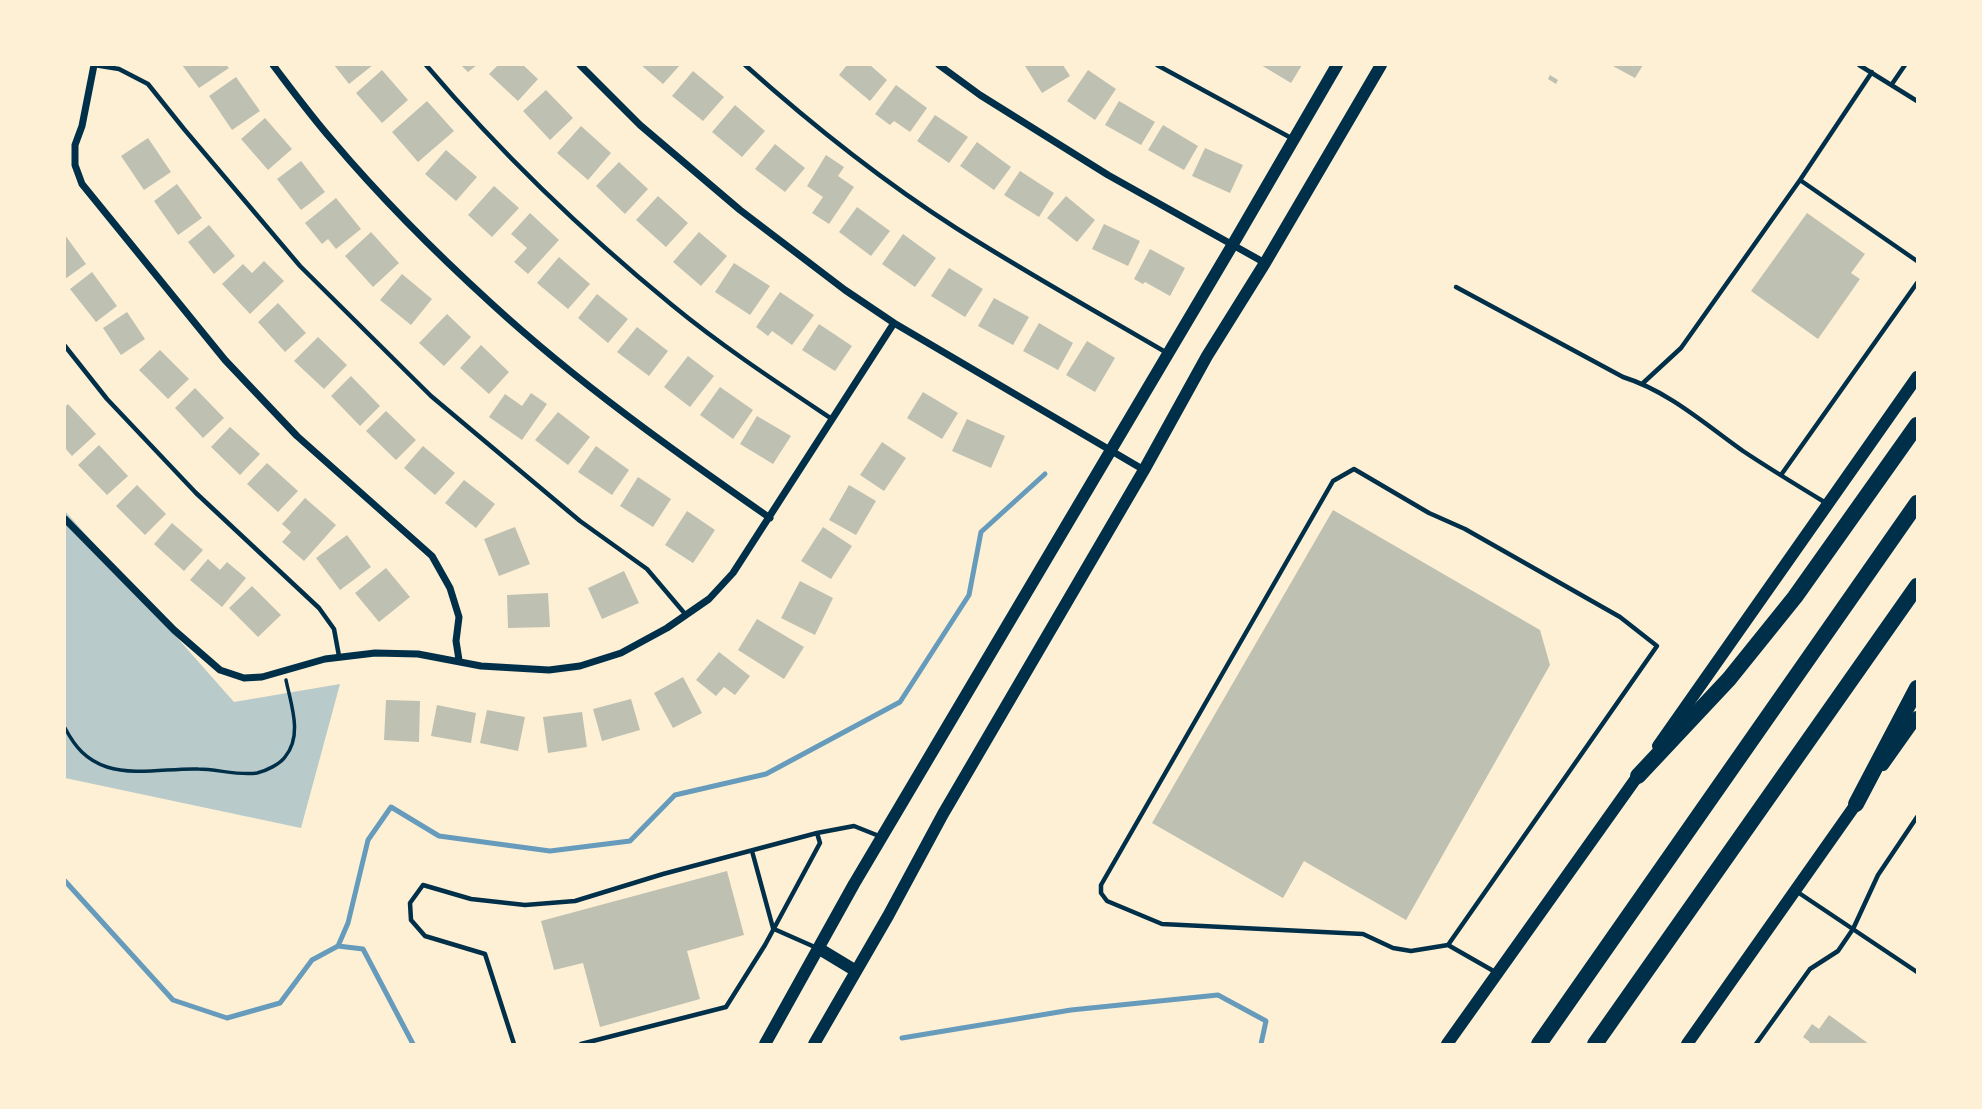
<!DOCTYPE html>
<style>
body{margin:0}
#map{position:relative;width:1982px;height:1109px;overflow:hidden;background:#fdf0d5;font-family:Montserrat,sans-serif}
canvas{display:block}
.frame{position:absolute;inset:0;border:66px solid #fdf0d5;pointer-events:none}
</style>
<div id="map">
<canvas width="1982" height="1109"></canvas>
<div class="frame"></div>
</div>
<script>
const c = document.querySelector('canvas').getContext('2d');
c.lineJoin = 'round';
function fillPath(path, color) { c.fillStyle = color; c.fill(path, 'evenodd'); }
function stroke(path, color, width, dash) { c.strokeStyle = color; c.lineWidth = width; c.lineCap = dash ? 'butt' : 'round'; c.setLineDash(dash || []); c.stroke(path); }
fillPath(new Path2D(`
 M65,511L234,702L340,684L301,828L65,778Z`), '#b9caca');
stroke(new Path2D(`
 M65,881L173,1000L227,1018L280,1003L312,960L338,946L363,949L413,1044
 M338,946L348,923L368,840L391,807L439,836L550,851L630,841L675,795L766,774L900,702L969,595L981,532L1045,474
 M902,1038L1071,1010L1218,995L1266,1021L1261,1044`), '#669bbc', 5);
fillPath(new Path2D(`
 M182,65H226L229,68L199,88Z
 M334,65H373L349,84Z
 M461,65H477L468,72Z
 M498,65H523L538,79L518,101L489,74Z
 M641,65H680L663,84Z
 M847,65H870L887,80L870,101L839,75Z
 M1028,65H1063L1070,76L1042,93L1025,66Z
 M1261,65H1302L1291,83Z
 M1611,65H1643L1635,78Z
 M382,70L408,100L382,123L356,93Z
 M1088,70L1116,89L1095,120L1067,101Z
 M693,71L724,97L703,121L672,96Z
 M1550,75L1558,80L1556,84L1548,79Z
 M236,77L260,111L232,130L209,96Z
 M896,85L927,108L910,132L894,121L890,125L875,114Z
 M546,90L573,118L550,140L523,111Z
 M427,101L454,131L418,162L392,132Z
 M1119,101L1155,122L1141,145L1105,125Z
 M735,105L765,131L742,157L712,132Z
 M935,115L968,137L949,163L917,141Z
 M265,118L292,149L268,170L241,139Z
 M1163,125L1198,146L1184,170L1148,150Z
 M581,126L611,153L588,180L557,153Z
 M148,138L171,172L144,190L121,156Z
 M977,142L1011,167L994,190L960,166Z
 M775,144L805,168L785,192L755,169Z
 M1205,148L1243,165L1230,193L1192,176Z
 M446,150L477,177L456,201L425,174Z
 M826,155L844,167L838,176L854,187L829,224L812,213L823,197L807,186Z
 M301,161L325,192L301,210L277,179Z
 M619,162L648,189L625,214L596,186Z
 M1020,171L1054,193L1039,217L1004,195Z
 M177,184L202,218L178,235L154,201Z
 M494,186L519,208L492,237L468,215Z
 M658,196L688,223L666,247L636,220Z
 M1066,196L1095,220L1077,242L1047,218Z
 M336,198L361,229L336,249L328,239L322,244L305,223Z
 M857,207L890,231L871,256L839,232Z
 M530,213L559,240L528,274L514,262L527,248L511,234Z
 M1807,213L1865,254L1851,273L1860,279L1818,339L1751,291Z
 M1104,224L1140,241L1128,266L1092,249Z
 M209,225L235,256L214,274L188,242Z
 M371,232L399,263L373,287L345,256Z
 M699,232L727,256L701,286L673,262Z
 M903,234L936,258L915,287L882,264Z
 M65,235L86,264L65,279Z
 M1150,249L1185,268L1170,296L1145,282L1143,284L1134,279Z
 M559,257L590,284L568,309L537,283Z
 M264,261L284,281L250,314L222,284L243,264L252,273Z
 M734,263L770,286L750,315L715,292Z
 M949,268L983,289L965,317L931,296Z
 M92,272L117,306L96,322L70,289Z
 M402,274L432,299L411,325L380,300Z
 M780,292L814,315L792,345L772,331L768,336L756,327Z
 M597,294L628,319L608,343L578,318Z
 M994,298L1029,317L1013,345L978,326Z
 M278,303L306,333L285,352L258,322Z
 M127,312L145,339L121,355L103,328Z
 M447,314L471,337L444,366L419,343Z
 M1039,323L1073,343L1058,370L1023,351Z
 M819,324L852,346L835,371L802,350Z
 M637,327L668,351L649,376L617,352Z
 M318,337L347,365L324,389L294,361Z
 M1087,341L1115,358L1095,392L1066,375Z
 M481,345L509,372L489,394L460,368Z
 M160,350L189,379L168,399L139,370Z
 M688,356L714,376L690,407L664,387Z
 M351,376L380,406L360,426L331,396Z
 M720,387L753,410L733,439L700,415Z
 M195,388L224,418L203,438L175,408Z
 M923,392L958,413L942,439L907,418Z
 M531,393L547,404L522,440L489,417L505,394L522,406Z
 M68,404L96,434L72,456L65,448V407Z
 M386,411L416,440L396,460L366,431Z
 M558,412L590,437L568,465L535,440Z
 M757,416L791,436L773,464L740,444Z
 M967,419L1005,436L991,468L952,451Z
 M230,427L260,454L240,475L211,447Z
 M882,442L906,458L884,491L860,475Z
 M99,445L128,476L107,495L78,465Z
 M423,446L455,473L435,495L404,468Z
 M596,446L629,470L612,495L578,472Z
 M267,463L298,491L278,512L247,484Z
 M638,477L671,499L653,527L620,506Z
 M464,480L495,504L476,528L445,503Z
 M137,485L166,514L145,535L116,506Z
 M849,485L876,501L856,535L829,520Z
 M305,498L336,525L304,561L282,542L291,532L282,524Z
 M1333,510L1540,630L1550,665L1406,920L1304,861L1283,898L1152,823Z
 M687,511L715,530L693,563L665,545Z
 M172,523L203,550L184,571L154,544Z
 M515,527L530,564L499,576L484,539Z
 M823,527L852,546L831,579L801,561Z
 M347,535L371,567L340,590L316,558Z
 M208,559L220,570L227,562L246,578L222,607L190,580Z
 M386,568L410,597L379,622L355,593Z
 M624,571L639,603L602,619L588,588Z
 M800,581L833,598L815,635L781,618Z
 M252,586L281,615L258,637L229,608Z
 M548,593L550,627L508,628L507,595Z
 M757,619L804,647L784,679L738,650Z
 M719,652L750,676L735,695L724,687L716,696L696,680Z
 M683,677L702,713L673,728L654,693Z
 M631,699L640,730L602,741L593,709Z
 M386,700L420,701L419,742L384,740Z
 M437,705L476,713L471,743L431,736Z
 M487,710L525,717L518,751L480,743Z
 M582,712L587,747L548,753L543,717Z
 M727,871L744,935L687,951L700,999L600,1027L583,963L554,970L541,921Z
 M1829,1015L1869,1044H1808L1810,1042L1803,1037L1812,1024L1819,1029Z`), '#bec0b2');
stroke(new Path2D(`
 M65,728C75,747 86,760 107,767C135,776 169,768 198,769C217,769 239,776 257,773C266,771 280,764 285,757C303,735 291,705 286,680`), '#003049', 3.5);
stroke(new Path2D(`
 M94,65L119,69L148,84L184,129L300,266L431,396L580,521L647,569L686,615
 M426,65C500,152 584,233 672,305C723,347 778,383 832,419
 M745,65C811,124 881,180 956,228C1025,272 1097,312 1167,353
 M1157,65L1293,139
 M1859,65L1917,101
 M1892,84L1905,65
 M1800,180L1917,261
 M1456,287L1623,377C1668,391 1705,424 1743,451C1770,469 1798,486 1826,503
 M65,346L107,399L196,493L319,608L334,629L339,656
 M1643,383L1681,348L1800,180L1872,72
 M1781,475L1917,283
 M817,833L854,826L879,836
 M752,851L773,928
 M1796,891L1917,972
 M774,929L817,948
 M1448,945L1657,646L1620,617L1465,529L1429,513L1354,469L1333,481L1101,885V893L1107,901L1162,924L1363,934L1393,948L1411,951L1448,945L1497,973
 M514,1044L485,954L425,936L411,920L410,903L423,885L471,899L525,905L575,901L663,874L817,833L820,843L765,945L726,1007L581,1044
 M1756,1044L1810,969L1838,951L1853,929L1878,875L1917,817`), '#003049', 4.5);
stroke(new Path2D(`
 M94,65L82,126L75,145V165L82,184L225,360L297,436L432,556L450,588L459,617L456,641L459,660
 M273,65C292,90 311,116 332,140C381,198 436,253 492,304C578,383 674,451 770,518
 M580,65L640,125L740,210L845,290L894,323L1144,470
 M939,65L980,95L1108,175L1265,263
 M65,519L174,630L220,670L244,678L262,677L325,659L375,653L418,654L481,666L549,670L580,666L621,653L667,628L709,599L733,573L894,323`), '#003049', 7);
stroke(new Path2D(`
 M1658,746L1917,377
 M1883,765L1917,717
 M818,948L856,971
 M765,1044L854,884L1233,244L1337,65
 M814,1044L888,916L943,814L1144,470L1207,356L1265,263L1381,65
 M1447,1044L1642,770
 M1687,1044L1861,797`), '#003049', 12);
stroke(new Path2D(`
 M1638,776L1729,679L1795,597L1917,425
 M1856,804L1917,688
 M1539,1044L1917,503
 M1595,1044L1917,586`), '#003049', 16);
</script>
